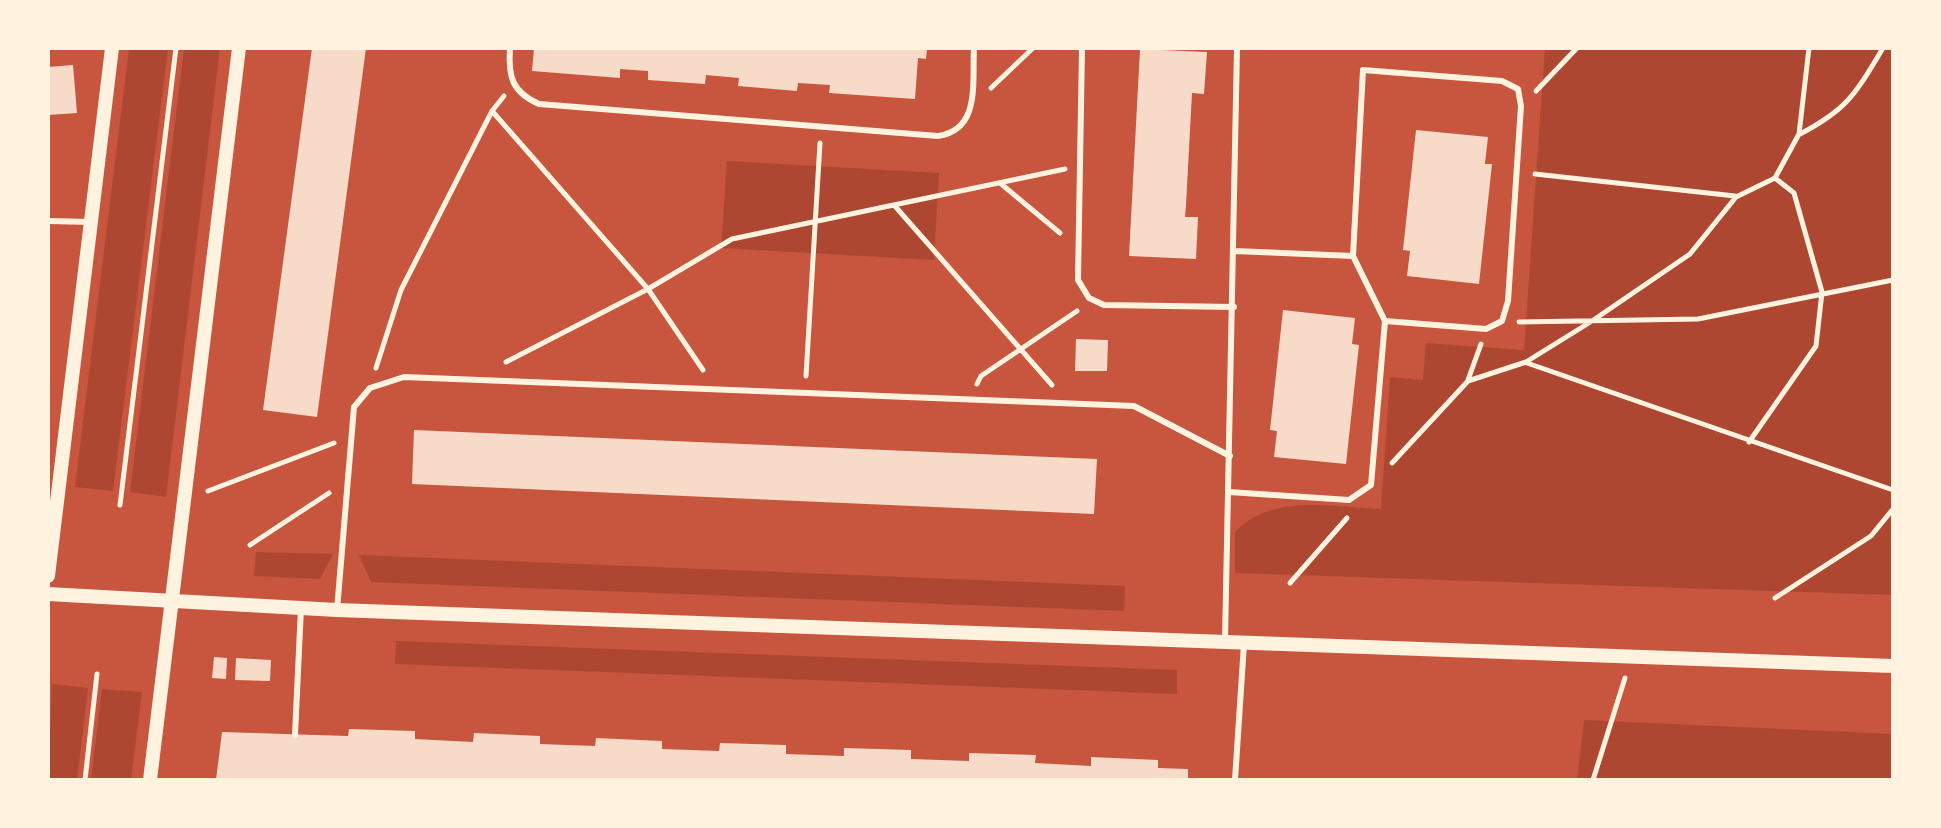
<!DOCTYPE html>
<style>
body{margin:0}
#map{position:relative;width:1941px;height:828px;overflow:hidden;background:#c8553d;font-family:"Playfair Display",serif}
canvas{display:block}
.frame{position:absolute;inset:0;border:50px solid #fff3e0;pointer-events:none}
</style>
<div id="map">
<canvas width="1941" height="828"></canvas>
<div class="frame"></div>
</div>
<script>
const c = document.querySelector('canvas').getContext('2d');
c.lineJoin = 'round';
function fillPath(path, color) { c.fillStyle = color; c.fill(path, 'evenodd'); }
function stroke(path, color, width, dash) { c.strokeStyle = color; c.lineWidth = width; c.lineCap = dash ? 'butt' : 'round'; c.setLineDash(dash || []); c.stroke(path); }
fillPath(new Path2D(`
 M129,48H168L113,491L75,487Z
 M184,48H220L166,497L130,492Z
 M1545,48H1893V595L1235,573V532C1272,493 1331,507 1381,509L1390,377L1423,380L1426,343L1524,350Z
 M727,161L939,173L934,260L721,248Z
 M256,552L333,554L320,579L254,576Z
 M359,555L1125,586L1124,611L371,582Z
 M396,641L1177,670V694L395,664Z
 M52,684L88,688L77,780H48Z
 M102,689L142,692L131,780H91Z
 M1584,720L1893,734V780H1577Z`), '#ae4732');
fillPath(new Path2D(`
 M312,48H366L317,417L263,410Z
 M534,48H927L926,59L918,58L915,99L829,93L830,85L798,83L797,91L738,86L739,78L706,75L705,84L648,80V71L620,69V78L532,71Z
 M1140,49L1207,52L1204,94L1192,93L1186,205L1185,217H1198L1196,259L1129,256Z
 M73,65L77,113L48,115V67Z
 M1416,130L1488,137L1485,164H1492L1479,284L1407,276L1410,251L1403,250Z
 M1283,310L1355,318L1352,344L1359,345L1346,464L1274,457L1277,431L1270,430Z
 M1076,339L1108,340L1107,371H1075Z
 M414,430L1097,459L1094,514L412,484Z
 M214,657L227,658L226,679L212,678Z
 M236,658L271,660L270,681L235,680Z
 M349,729L415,731V739L473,742L474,733L540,736V744L595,746L596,738L662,741V749L719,751L720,743L786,745V754L844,756V748L911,750V759L969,761V753L1036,755L1035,763L1091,766V757L1158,760V768L1188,769V780H216L222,732L348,736Z`), '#f7dbc8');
stroke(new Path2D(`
 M991,88L1033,48
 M1536,91L1577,48
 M492,111L648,289L703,370
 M1800,134C1848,109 1856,93 1883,48
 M1535,174L1735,196
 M1000,183L1060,233
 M894,205L1052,385
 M1519,322L1698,319L1893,280
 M506,362L648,289L732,239L1065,169
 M1527,363L1893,490
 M376,368L401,290L492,111L504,96
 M806,376L820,143
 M1468,380L1481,344
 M977,384L981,376L1077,311
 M1749,442L1816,346L1822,292L1794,193L1775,178
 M1392,463L1468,381L1526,362L1592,321L1690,254L1736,197L1775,178L1799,134L1809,48
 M208,491L334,443
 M120,505L176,48
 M250,545L329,493
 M1290,583L1347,518
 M1775,598L1871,536L1893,509
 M85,780L97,674
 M1593,780L1625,678`), '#fff3e0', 5);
stroke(new Path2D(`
 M510,48C508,77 512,92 539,104L938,136C981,130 972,82 974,48
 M1082,48L1078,280L1089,298L1104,305L1234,307
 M48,221L92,222
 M1235,251L1353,256L1385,321
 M1229,492L1349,500L1371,485L1385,321L1486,329L1502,321L1508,301L1521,106L1518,89L1502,81L1363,70L1353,256
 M337,610L354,407L370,388L404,377L1134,406L1230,456
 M1225,640L1237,48
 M295,735L301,608
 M1235,780L1244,644`), '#fff3e0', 6);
stroke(new Path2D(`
 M48,576L112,48
 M48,594L337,610L1893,666
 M150,780L239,48`), '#fff3e0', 14);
</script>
